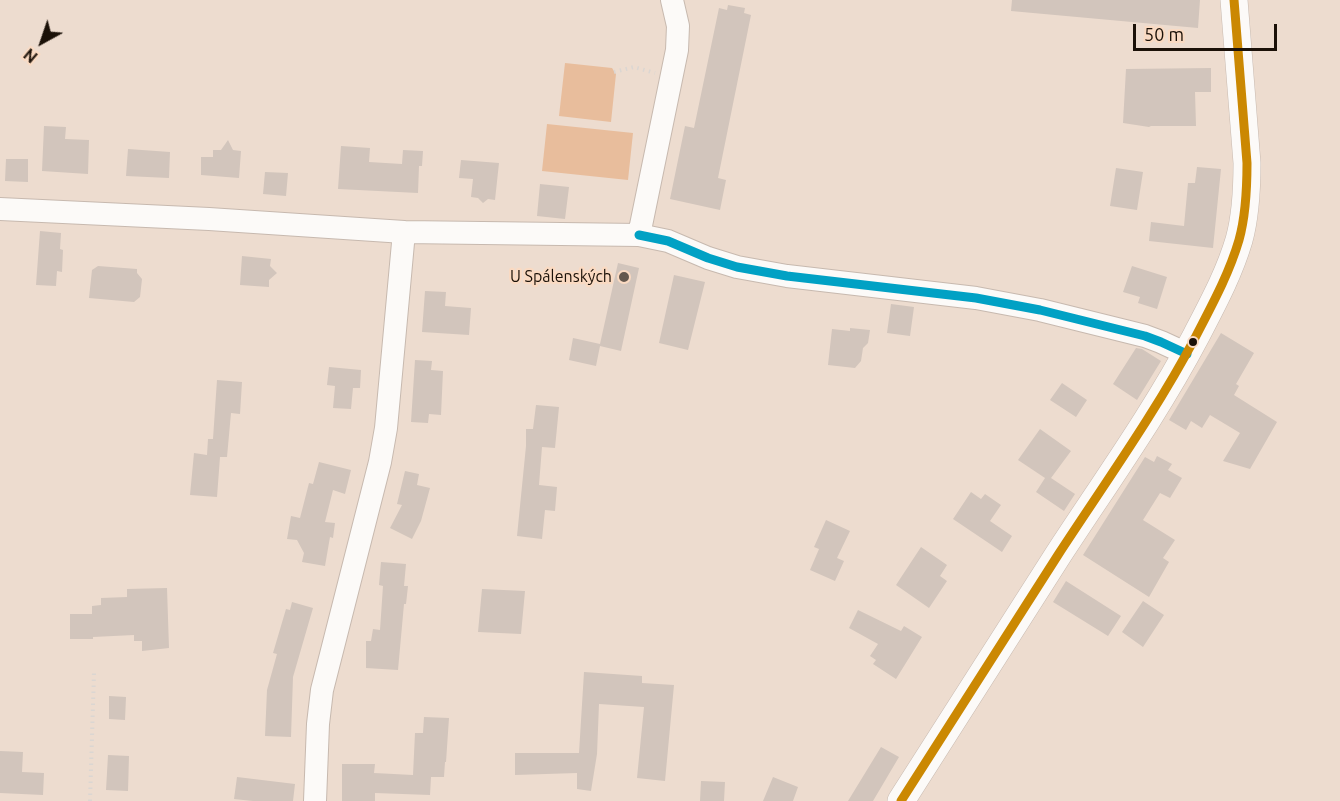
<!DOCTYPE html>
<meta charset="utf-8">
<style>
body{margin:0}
#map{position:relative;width:1340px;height:801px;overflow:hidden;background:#eddccf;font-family:Ubuntu,sans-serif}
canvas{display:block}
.north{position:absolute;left:12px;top:12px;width:60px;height:60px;-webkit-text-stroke:4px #fadac2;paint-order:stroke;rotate:220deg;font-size:16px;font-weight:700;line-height:24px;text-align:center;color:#1b1108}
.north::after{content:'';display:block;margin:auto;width:21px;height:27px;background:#1b1108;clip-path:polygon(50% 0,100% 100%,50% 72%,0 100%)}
.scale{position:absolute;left:1133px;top:24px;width:144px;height:27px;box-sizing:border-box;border:3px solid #1b1108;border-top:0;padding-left:8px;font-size:18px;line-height:21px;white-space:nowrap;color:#1b1108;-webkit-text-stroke:4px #fadac2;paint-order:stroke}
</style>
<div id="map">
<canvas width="1340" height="801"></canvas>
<div class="north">N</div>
<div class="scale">50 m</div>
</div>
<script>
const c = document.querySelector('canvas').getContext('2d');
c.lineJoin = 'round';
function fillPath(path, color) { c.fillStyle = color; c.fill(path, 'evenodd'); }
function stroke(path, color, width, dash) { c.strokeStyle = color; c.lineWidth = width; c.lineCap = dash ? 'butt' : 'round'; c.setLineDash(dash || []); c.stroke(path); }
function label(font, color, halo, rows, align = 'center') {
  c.font = font + ' Ubuntu,sans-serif'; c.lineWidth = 4.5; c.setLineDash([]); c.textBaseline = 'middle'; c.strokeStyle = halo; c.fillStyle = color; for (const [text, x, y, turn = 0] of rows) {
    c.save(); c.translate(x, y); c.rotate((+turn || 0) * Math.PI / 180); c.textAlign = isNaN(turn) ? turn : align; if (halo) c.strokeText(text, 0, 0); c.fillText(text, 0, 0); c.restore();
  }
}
fillPath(new Path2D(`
 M565,63L612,68L616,74L611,122L559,116Z
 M547,124L633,133L628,180L542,171Z`), '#e8bd9c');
fillPath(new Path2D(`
 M1012,0H1200L1198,28L1011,11Z
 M728,5L745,8L744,13L751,15L718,178L726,180L720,210L670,199L685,126L694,128L719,8L727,10Z
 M1211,68V92H1195L1196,126H1151L1149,127L1123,123L1126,69Z
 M44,126L66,127L65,139L89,140L88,174L42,171Z
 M228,140L233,150L241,151L239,178L201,175V157H213V150H221Z
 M341,146L370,148L369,162L402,164L403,150L423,151L422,166H419L418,193L338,189Z
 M128,149L170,152L169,178L126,176Z
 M6,159H28V182L5,181Z
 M461,160L499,163L495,200L488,199L483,203L478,198L471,197L473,179L459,178Z
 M1197,167L1221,169L1213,248L1149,241L1151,222L1184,226L1188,183H1195Z
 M1116,168L1143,172L1137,210L1110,206Z
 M265,172L288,173L286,196L263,194Z
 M540,184L569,187L565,219L537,216Z
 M40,231L61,233L60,249L63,250L62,272L57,271L56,286L36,285Z
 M242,256L271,259L270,266L277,273L269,280V287L240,285Z
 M618,263L639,268L621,351L600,346L596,366L569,360L573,338L600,344Z
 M98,266L137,269V273L142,279L140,297L134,302L89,298L92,270Z
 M1132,266L1167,277L1157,309L1138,303L1140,297L1123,292Z
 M674,275L705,282L688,350L659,343Z
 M425,291L446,292L445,306L471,308L469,335L422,332Z
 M891,304L914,307L910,336L887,333Z
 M850,328L870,330L868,343L863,348L861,361L855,368L828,365L832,329L850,331Z
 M1221,333L1254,353L1236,384L1239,386L1234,395L1277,422L1250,469L1223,461L1240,433L1210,415L1202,428L1191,421L1186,430L1169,420Z
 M1136,348L1142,349L1161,361L1137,400L1113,384Z
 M415,360L432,361L431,370L443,371L441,415L429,414L428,423L411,422Z
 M329,367L361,370L360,388H353L351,409L333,408L335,386L327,385Z
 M217,380L242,382L240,414L231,413L227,457H220L217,497L190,495L194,453L207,455L208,439H213Z
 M1062,383L1087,400L1076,417L1050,400Z
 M536,405L559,407L555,448L542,447L539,485L557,487L555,511L545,510L542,539L517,536L526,446V429H533Z
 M1040,429L1071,451L1051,478L1075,494L1064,511L1036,492L1045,478L1018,460Z
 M1157,456L1172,464L1168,470L1182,478L1170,498L1160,493L1143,520L1175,540L1163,558L1169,562L1149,597L1083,555L1145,457L1154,462Z
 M319,462L351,470L345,494L333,490L325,522L335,523L333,538L330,537L325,566L302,562L304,553L297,540L287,539L291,516L300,518L309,483L313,484Z
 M405,471L419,474L417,485L430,488L421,521L412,539L390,528L402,505L397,504Z
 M971,492L981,499L985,494L1001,505L990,521L1012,536L1002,552L953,519Z
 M826,520L850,531L837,558L844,561L835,581L810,570L819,549L814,547Z
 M921,547L947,565L940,576L947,581L929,608L896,585Z
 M381,562L406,564L404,586H408L406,604H404L398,670L366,668V641H371L373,629L380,630L383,586L379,585Z
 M1066,581L1121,616L1108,636L1053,602Z
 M167,588L169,648L142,651V641H134V635L93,637V639H70V614H92V606L101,605V598L127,597V589Z
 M482,589L525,591L521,634L478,632Z
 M1143,601L1164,615L1143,647L1122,632Z
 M292,602L313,608L293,677L291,737L265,736L267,690L277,654L273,653L286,609L290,610Z
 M858,610L901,631L904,626L922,637L896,679L873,664L876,660L870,656L878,644L849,628Z
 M584,672L642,676V683L674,685L665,781L637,778L644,707L599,704L597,754L591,791L577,789V773L515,775V753H579Z
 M109,696L126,697L125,720L109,719Z
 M424,717L449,718L446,762H445L444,777H431L430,795L375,793V801H342V764H375L374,773L413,775L415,733H423Z
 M881,747L899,757L873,801H848Z
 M0,751L23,752L22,772L44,773L43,795L0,793Z
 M108,755L129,756L128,791L106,790Z
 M237,777L295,784L293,801H253L234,799Z
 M773,777L798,787L793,801H763Z
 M701,781L725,782L724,801H700Z`), '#d2c5bc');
const minor = new Path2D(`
 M0,209L209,219L404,232L639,235L677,50L678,26L672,0
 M639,235L668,241L708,258L737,267L787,276L976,298L1040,310L1145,336L1161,342L1187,354
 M315,801L318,724L322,690L380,462L386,428L404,232`);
const tertiary = new Path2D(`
 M901,801C953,719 1005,637 1058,555C1105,483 1156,412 1196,336C1212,305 1229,274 1239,240C1246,215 1247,189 1247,163L1234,0`);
stroke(minor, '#c7b9af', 24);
stroke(tertiary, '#c7b9af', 28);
stroke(new Path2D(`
 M614,72L634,67L655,73
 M90,801L94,673`), '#dbd6d2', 4, [1.5, 4.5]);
stroke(minor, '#fcfaf8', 22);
stroke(tertiary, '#fcfaf8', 27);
stroke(new Path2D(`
 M639,235L668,241L708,258L737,267L787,276L976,298L1040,310L1145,336L1161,342L1187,354`), '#01a1c4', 9);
stroke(new Path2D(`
 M901,801C953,719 1005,637 1058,555C1105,483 1156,412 1196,336C1212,305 1229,274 1239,240C1246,215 1247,189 1247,163L1234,0`), '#cb8802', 9);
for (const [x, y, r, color] of [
 [624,277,6,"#64584e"],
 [1193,342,5,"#1b1108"]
]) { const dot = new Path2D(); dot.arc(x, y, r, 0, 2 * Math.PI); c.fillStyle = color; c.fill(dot); stroke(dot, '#fadac2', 2); }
label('16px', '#1b1108', '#fadac2', [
 ["U Spálenských",612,277]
], 'right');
</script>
